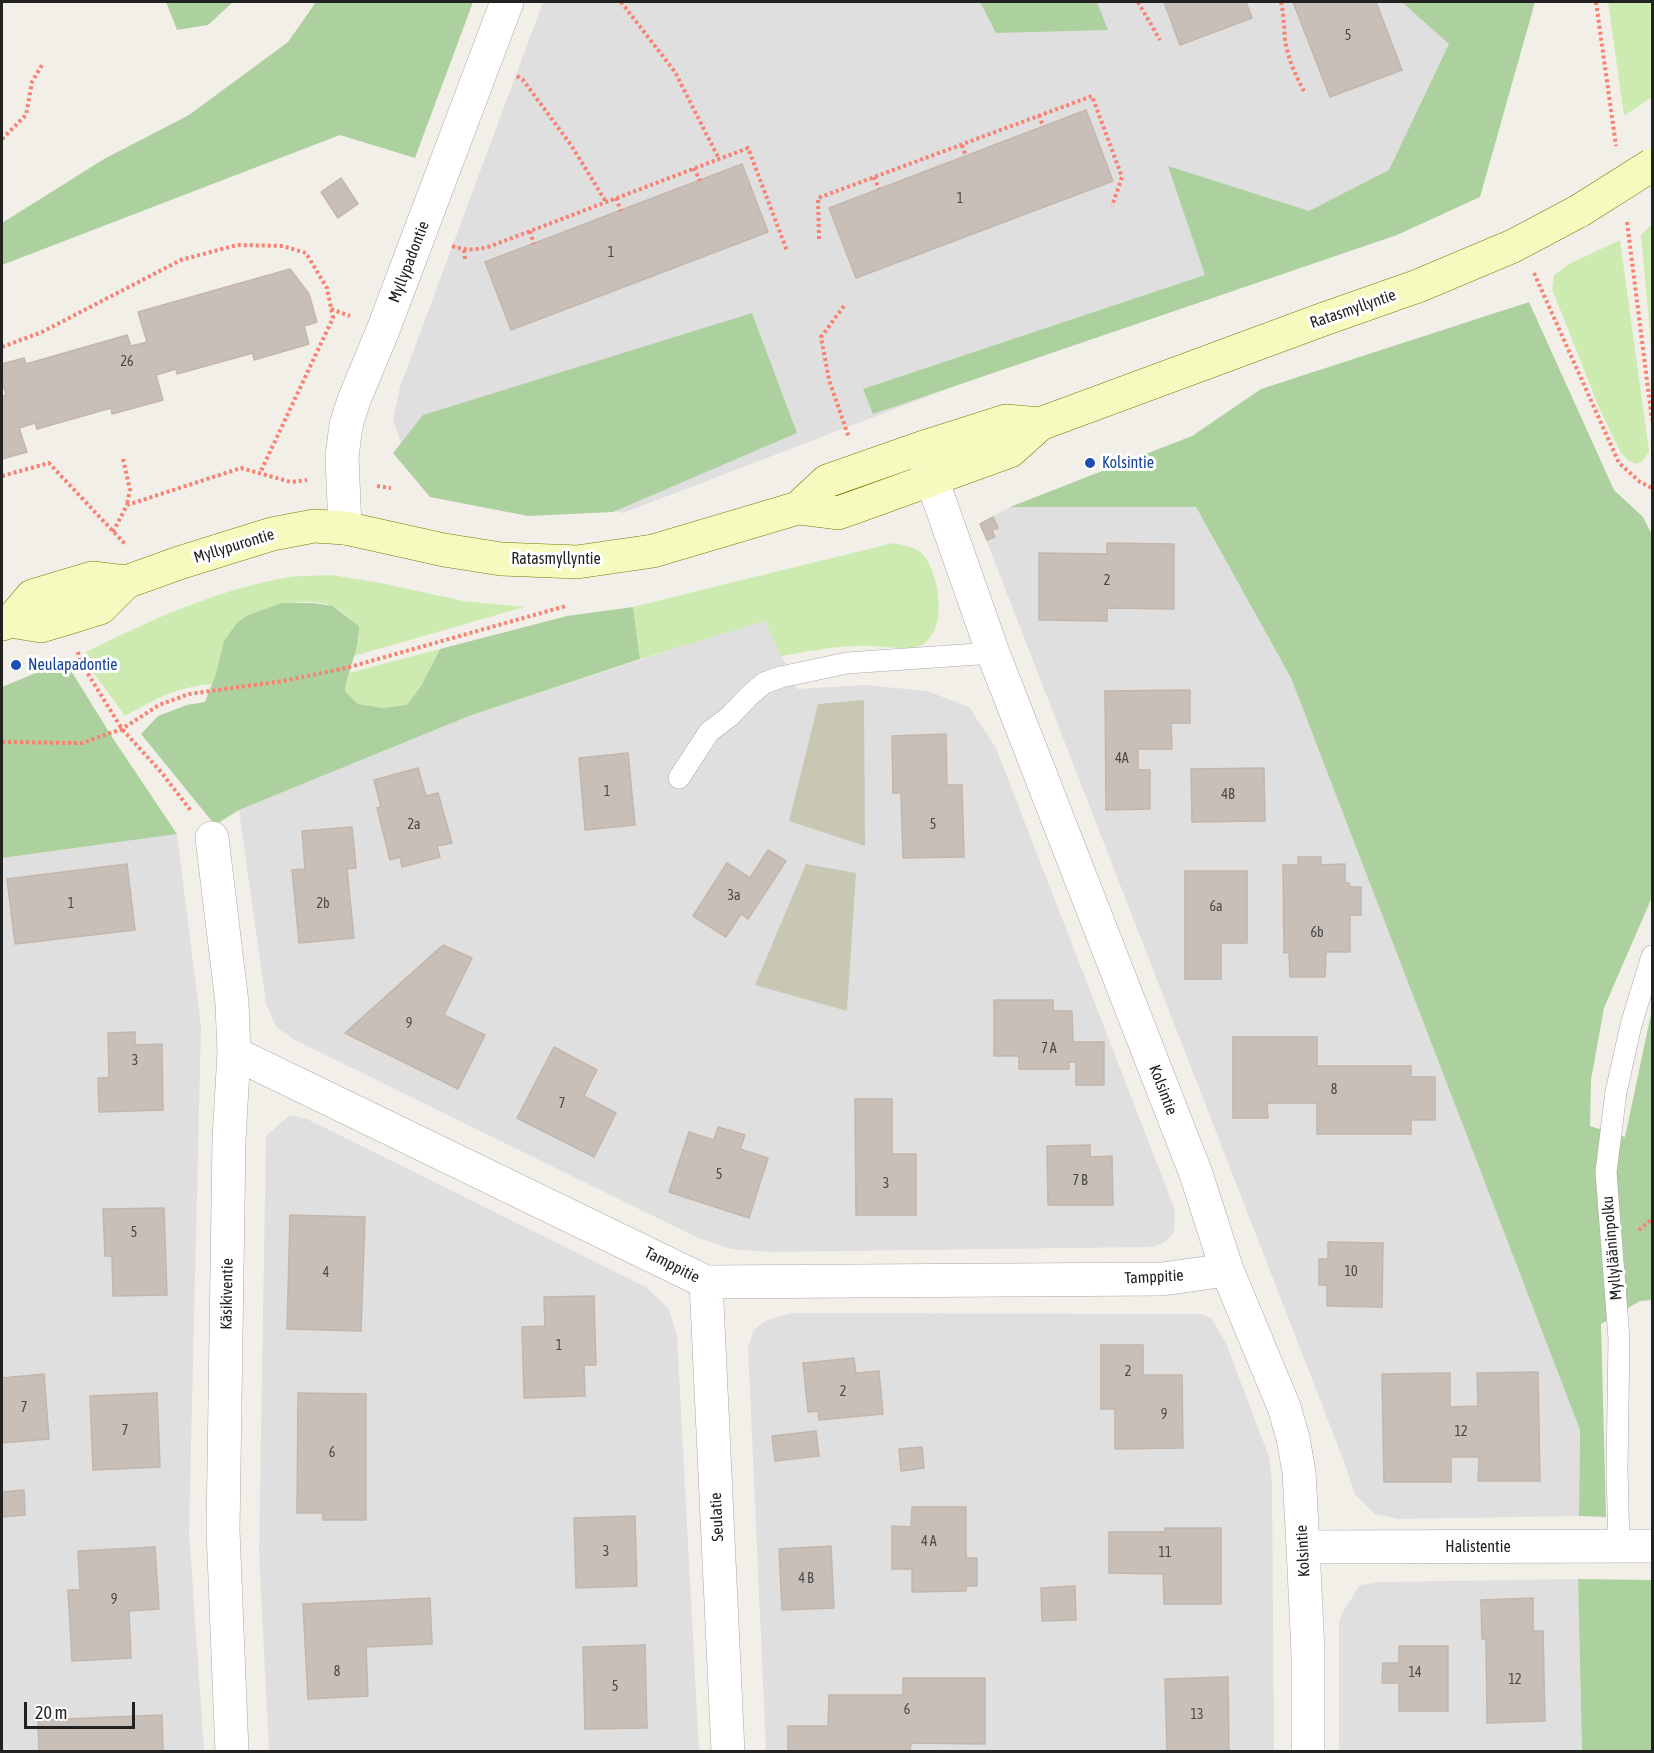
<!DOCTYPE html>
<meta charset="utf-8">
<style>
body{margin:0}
#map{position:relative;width:1654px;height:1753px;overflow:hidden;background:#f2efe9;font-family:"Asap Condensed",sans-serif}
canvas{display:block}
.frame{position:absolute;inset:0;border:3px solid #222;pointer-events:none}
.scale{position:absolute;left:24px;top:1702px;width:111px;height:27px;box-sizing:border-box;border:3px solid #222;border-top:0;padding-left:8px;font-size:18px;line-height:21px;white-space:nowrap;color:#222;-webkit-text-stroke:4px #fff;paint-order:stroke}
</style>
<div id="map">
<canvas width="1654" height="1753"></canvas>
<div class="frame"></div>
<div class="scale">20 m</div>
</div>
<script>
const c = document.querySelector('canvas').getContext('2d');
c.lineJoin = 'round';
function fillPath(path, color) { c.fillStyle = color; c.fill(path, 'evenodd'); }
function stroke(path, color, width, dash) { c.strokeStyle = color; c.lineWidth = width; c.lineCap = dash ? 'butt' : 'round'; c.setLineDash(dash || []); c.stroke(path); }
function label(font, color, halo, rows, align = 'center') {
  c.font = font + ' "Asap Condensed",sans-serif'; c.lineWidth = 6; c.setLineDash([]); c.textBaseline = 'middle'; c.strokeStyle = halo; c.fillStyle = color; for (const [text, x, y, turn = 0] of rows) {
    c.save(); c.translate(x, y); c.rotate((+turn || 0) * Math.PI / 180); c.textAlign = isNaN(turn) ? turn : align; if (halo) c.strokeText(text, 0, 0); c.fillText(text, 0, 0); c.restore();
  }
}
fillPath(new Path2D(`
 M543,2H1445L1475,187L623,513L431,464L401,443L393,420L400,387Z
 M1010,507H1196L1291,678L1580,1430L1579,1516L1399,1519L1375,1514L1355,1495L1345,1464L980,524Z
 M765,621L797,689L865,685L927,691L969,707L996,748L1175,1210L1174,1232L1165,1242L1156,1246L1146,1247L769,1252L731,1249L696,1237L293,1039L276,1027L266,1004L239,810L469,716L728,631Z
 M177,834L201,1026L189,1531L204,1751H2V858Z
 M290,1115L307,1119L646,1287L669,1309L677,1336L699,1751H269L259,1552L266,1136Z
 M792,1313L1201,1314L1211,1318L1226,1343L1269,1457L1272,1480L1274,1751H766L748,1347L754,1330L767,1320Z
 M1578,1579L1582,1751L1339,1752V1623L1341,1615L1360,1585L1381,1582Z`), '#e0dfdf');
fillPath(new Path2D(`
 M864,700L865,846L789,821L818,704Z
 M806,864L856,873L847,1011L755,985Z`), '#c7c7b4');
fillPath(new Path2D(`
 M1608,2H1652V97L1624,116Z
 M1652,224V354L1641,235Z
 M1620,240L1649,451L1643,461L1637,464L1629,461L1621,453L1600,410L1552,289L1554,275L1569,264Z
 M893,543C921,548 926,552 935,579C941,599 943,642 915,647C896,650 874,645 854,646C830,647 805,652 781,656L765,621L640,659L633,607Z
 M331,575L381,583L463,601L524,607L354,656L359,638V626C351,620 342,609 332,606C305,596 274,606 248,615L212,684C177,687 155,699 125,716L85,661L84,656L86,652C151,620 218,589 290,577C303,575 318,576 331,575Z
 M440,649L421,686L407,706L383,708L358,704L345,691L349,673Z`), '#cdebb0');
fillPath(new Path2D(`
 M166,2H233L208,25L177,30Z
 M316,2H473L415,158L340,135L2,265V223L104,159L189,115L288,42Z
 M980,2H1097L1108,30L996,33Z
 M1402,2H1535L1480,197L1397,235L873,414L863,389L1205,275L1168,166L1309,211L1389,170L1449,44Z
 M1529,302L1614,490L1643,517L1652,535V897L1604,1008L1591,1080L1590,1126L1625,1137L1652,1009V1300L1640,1301L1601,1324L1606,1517L1579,1516L1580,1430L1291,678L1196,507H1010L1192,436L1261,389Z
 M752,313L797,433L613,512L528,516L430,497L393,453L423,415Z
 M282,603H314L333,606L359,626C360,648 348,669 345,691L358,704L383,708L407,705L421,686L440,649L567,616L633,607L640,659L469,716L239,810L215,825L141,734L158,716L187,705L205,702L216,674L224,641L237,623L248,615Z
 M65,661L114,740L177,834L2,858V687Z
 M1578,1579L1652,1580V1751H1582Z`), '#add19e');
const building = new Path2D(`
 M1164,2H1246L1252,18L1180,45Z
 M1293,2H1376L1402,70L1330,97Z
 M1086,110L1113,181L856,278L829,208Z
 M742,164L768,232L511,330L485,262Z
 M341,178L358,204L338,218L321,192Z
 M290,269L309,294L317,322L304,326L309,344L254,360L253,353L177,374L176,369L156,375L163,400L112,414L111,408L37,429L35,423L19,428L27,452L2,459V397L6,395L2,381V364L24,358L26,364L127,335L131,346L147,342L138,312Z
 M993,517L998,528L992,530L995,537L987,540L980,524Z
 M1107,543L1174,544V609L1107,608V621L1039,620V553L1107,554Z
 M1190,690V723H1171L1172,749H1138V770H1150V809L1106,810L1105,691Z
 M946,734L947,785H962L964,857L903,858L901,793H893L892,736Z
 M628,753L635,825L585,830L579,758Z
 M418,768L426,796L438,793L452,843L437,846L440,857L402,867L400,857L390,860L377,808L381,807L374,780Z
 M1264,768L1265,821L1192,822L1191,769Z
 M352,827L356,868L347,869L354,938L299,943L292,870L305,869L302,831Z
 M768,850L786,861L748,919L741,914L726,937L693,916L727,863L750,878Z
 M1298,857H1321V865L1345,864V883H1349L1350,887H1361V915H1350V952H1326L1325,977H1290L1289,952L1284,953L1283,865H1298Z
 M127,864L135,930L15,944L7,879Z
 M1185,871H1247V943H1221V979H1185Z
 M443,945L472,958L444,1015L485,1035L458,1089L345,1033Z
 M994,1000H1053V1011H1072L1073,1042H1104V1085H1076V1062H1069V1069H1019V1056H994Z
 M135,1032V1045L162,1044L163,1110L99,1112L98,1078H109L108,1033Z
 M1233,1037H1317V1066H1411V1077H1435V1120H1411V1134H1317V1103H1267L1268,1118H1233Z
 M554,1047L597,1070L584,1096L616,1113L594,1157L517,1118Z
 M855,1099H892V1154H916V1215H856Z
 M718,1127L745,1135L740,1149L768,1158L749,1218L669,1192L689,1132L714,1140Z
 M1090,1145V1157L1112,1156L1113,1205H1048L1047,1146Z
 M164,1208L167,1295L113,1296L112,1256H105L103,1209Z
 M290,1215L365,1217L361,1331L287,1329Z
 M1328,1242L1383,1243L1382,1307L1327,1306V1285H1319V1259H1328Z
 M594,1296L596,1365H584L585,1396L524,1398L522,1327L545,1326L544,1297Z
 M1101,1345H1143V1375H1182L1183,1448L1115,1449V1409H1101Z
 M854,1358L856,1373L879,1371L883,1414L819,1420L818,1411L808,1412L803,1363Z
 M1538,1372L1540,1481H1478L1479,1457H1451V1482H1384L1382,1374L1450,1373V1407L1478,1406L1477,1373Z
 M44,1374L49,1439L2,1443V1378Z
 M157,1393L160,1467L93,1470L90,1396Z
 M298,1393L366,1394V1520H323V1513H297Z
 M816,1431L819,1456L775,1461L772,1436Z
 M922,1447L924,1468L901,1471L899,1449Z
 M24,1490L25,1515L2,1517V1492Z
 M912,1507H966V1558H977V1586H966V1591L912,1592V1569H892V1526L911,1527Z
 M635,1516L637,1586L576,1588L574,1518Z
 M1165,1528H1221V1604H1164L1163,1574L1109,1573V1532H1165Z
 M831,1546L834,1608L782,1610L779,1549Z
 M155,1547L159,1609L129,1611L131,1658L72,1661L68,1590H80L78,1551Z
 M1075,1586L1076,1620L1042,1621L1041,1588Z
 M430,1598L432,1644L366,1647L368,1696L308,1699L303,1604Z
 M1533,1598V1631H1543L1545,1721L1487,1723L1486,1639H1482L1481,1600Z
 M645,1645L647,1728L585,1729L583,1647Z
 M1399,1646H1448V1711H1399V1683H1382L1383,1663H1399Z
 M1228,1677L1229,1752H1167L1165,1679Z
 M903,1678H985V1744L911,1743L910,1752H788V1726H828L829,1695H903Z
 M162,1715L163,1752H39L38,1720Z`);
fillPath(building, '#c7bfb8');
stroke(building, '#c4b6ab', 1.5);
const lane = new Path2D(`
 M679,778L709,732L730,716L750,695L764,683L781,677L847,663L993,653
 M1619,1546L1617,1469L1619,1339L1606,1172L1616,1092L1631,1025L1652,956`);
const street = new Path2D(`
 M923,454L993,653L1196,1174L1227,1270L1284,1407L1293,1438L1299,1472L1303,1547L1308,1653V1752
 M345,528L342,457L346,425L354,400L383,330L507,2
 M212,838L232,1003L234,1053L229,1140L223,1530L232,1752
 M234,1053L706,1282L1162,1279L1227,1270
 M706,1282L728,1752
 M1303,1547L1652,1546`);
const secondary = new Path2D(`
 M798,508L827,481L921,448L1006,421L1040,424
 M11,621L32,596L92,578L126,582
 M2,624L11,621L41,626L68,618L100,608L126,582L179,563L272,534L314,526L345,528L444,550L501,559L577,562L653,551L798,508L838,513L858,506L1010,451L1040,424L1324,319L1418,286L1513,246L1579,211`);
stroke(lane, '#a9a9a9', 22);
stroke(street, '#a9a9a9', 34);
stroke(secondary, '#707d05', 34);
stroke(new Path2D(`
 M621,2L675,72L719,159
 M1138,2L1160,40
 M1281,2C1284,15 1284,27 1285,40C1288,58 1295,75 1304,91
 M1596,2L1616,146
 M517,76L523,80L571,145L606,202
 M1039,115L1043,126
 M2,139L26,115L32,82L42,65
 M962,145L966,156
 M694,168L700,181
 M874,177L879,189
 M616,198L621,211
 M1627,222L1652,420
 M530,231L534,244
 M819,239L818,198L1092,96L1122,177L1112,206
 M452,246C466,251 477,250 491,246L748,148L787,251
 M464,250L465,260
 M1534,273L1619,463L1640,482L1652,488
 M844,306L821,337L829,380L849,438
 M331,309L350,316
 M2,347L42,332L181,260L237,245L283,246L306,253L327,288L333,318L260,473
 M123,459L130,490L127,504
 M2,476L49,463L125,544
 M377,486L391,488
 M113,532L127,505L241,468L291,482L307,480
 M78,652L80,661L122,729L161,772L191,811
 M2,742L82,743L122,729L159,705L189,694L283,681L346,668L566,606
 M1639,1230L1652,1219`), '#fa8072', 4, [3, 3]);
stroke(lane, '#fff', 21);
stroke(street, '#fff', 33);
stroke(secondary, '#f7fabf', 33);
const secondaryBridge = new Path2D(`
 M1579,211L1652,165`);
stroke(secondaryBridge, '#707d05', 34, []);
stroke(secondaryBridge, '#f7fabf', 33);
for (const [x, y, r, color] of [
 [1090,463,6,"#1a4fb4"],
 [16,665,6,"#1a4fb4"]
]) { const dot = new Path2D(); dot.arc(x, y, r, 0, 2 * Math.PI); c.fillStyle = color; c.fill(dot); stroke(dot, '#fff', 2); }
label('14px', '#4b4948', null, [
 ["5",1348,36],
 ["1",960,199],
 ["1",611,253],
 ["26",127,362],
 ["2",1107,581],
 ["4A",1122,759],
 ["1",607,792],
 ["4B",1228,795],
 ["2a",414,825],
 ["5",933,825],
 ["3a",734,896],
 ["1",71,904],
 ["2b",323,904],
 ["6a",1216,907],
 ["6b",1317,933],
 ["9",409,1024],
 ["7 A",1049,1049],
 ["3",135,1061],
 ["8",1334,1090],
 ["7",562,1104],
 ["5",719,1175],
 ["7 B",1080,1181],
 ["3",886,1184],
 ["5",134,1233],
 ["10",1351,1272],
 ["4",326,1273],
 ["1",559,1346],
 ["2",1128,1372],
 ["2",843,1392],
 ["7",24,1408],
 ["9",1164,1415],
 ["7",125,1431],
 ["12",1461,1432],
 ["6",332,1453],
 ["4 A",929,1542],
 ["3",606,1552],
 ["11",1165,1553],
 ["4 B",806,1579],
 ["9",114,1600],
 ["8",337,1672],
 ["14",1415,1673],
 ["12",1515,1680],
 ["5",615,1687],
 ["6",907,1710],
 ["13",1197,1715]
]);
label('16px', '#222', '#fff', [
 ["Myllypadontie",409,262,-69],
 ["Ratasmyllyntie",1353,309,-19],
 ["Myllypurontie",234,546,-17],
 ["Ratasmyllyntie",556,559],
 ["Kolsintie",1163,1090,69],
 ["Myllylääninpolku",1612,1248,-95],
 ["Tamppitie",672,1265,27],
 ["Tamppitie",1154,1277,-3],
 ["Käsikiventie",227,1294,-89],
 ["Seulatie",717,1517,-93],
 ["Halistentie",1478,1547],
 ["Kolsintie",1303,1551,-93]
]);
label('16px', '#164399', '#fff', [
 ["Kolsintie",1102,463],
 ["Neulapadontie",28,665]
], 'left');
</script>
